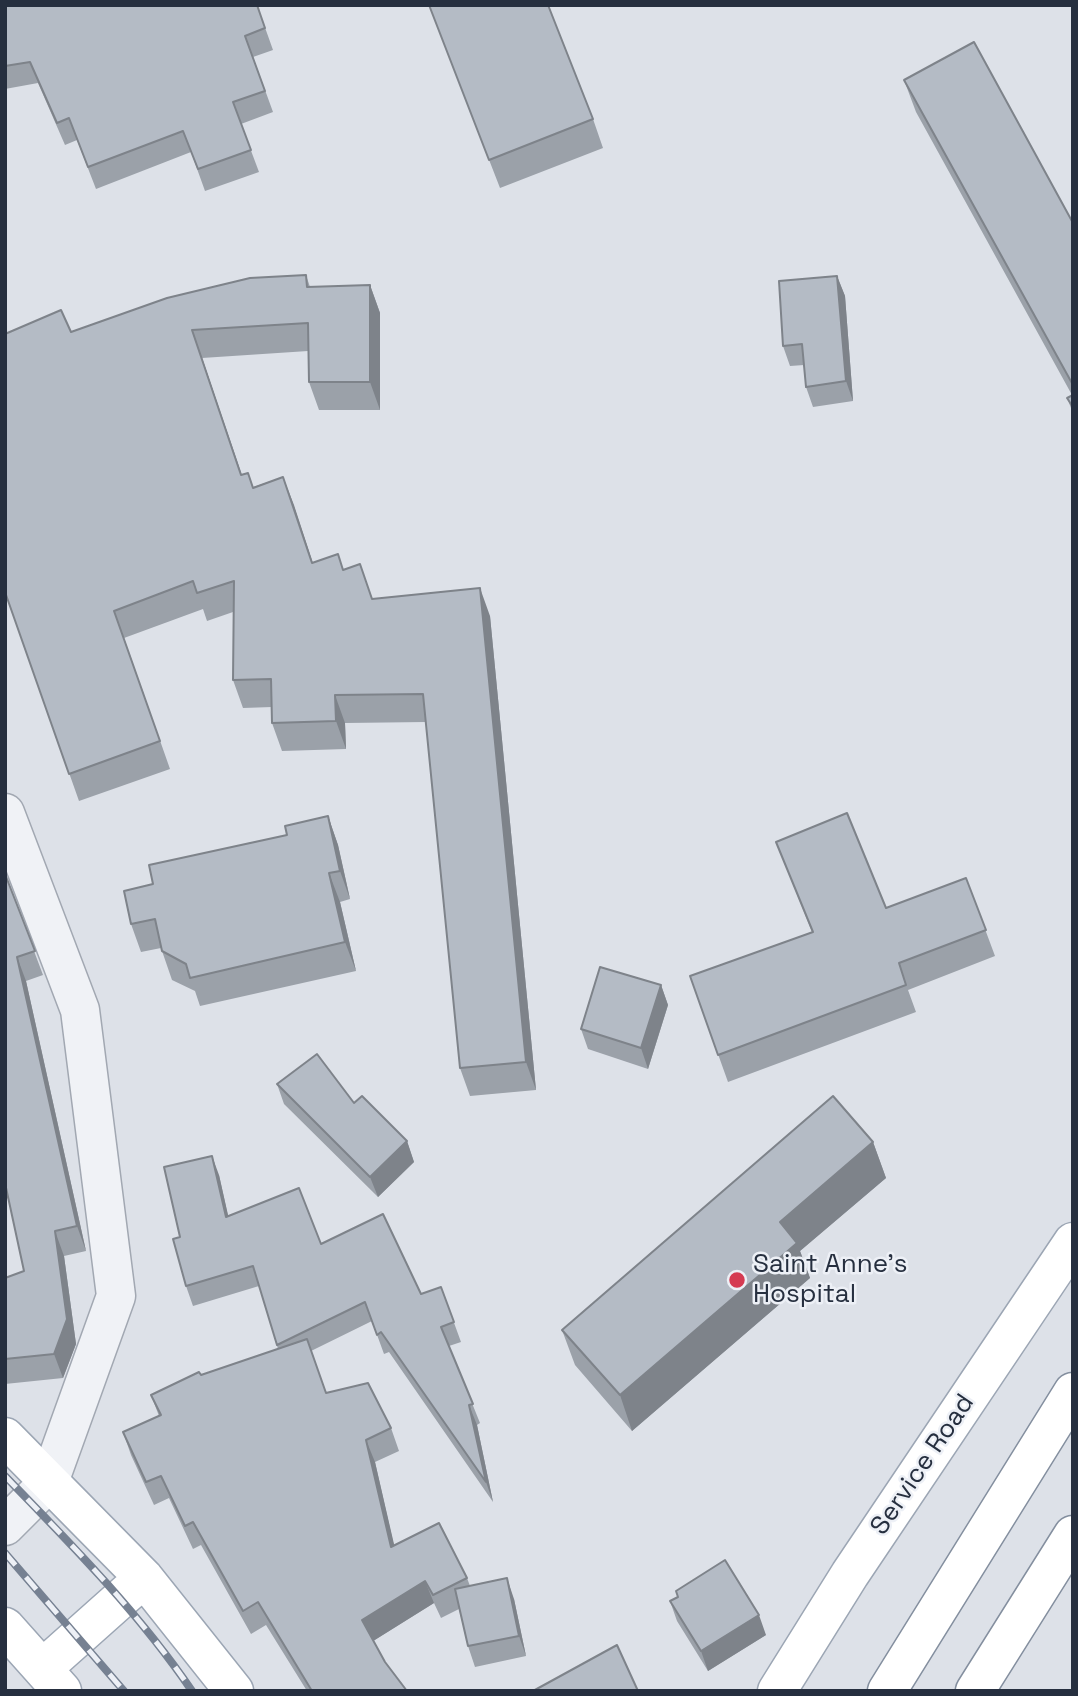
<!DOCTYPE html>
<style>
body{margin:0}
#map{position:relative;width:1078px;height:1696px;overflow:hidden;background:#dde1e8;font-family:"Space Grotesk",sans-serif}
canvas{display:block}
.frame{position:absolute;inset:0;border:7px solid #262f3f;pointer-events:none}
</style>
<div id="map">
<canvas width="1078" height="1696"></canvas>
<div class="frame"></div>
</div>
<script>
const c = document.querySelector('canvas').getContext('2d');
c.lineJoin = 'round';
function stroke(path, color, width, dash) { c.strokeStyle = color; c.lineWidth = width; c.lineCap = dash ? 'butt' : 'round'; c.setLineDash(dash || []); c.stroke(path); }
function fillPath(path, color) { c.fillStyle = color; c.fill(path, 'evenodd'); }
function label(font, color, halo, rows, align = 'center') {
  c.font = font + ' "Space Grotesk",sans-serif'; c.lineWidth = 5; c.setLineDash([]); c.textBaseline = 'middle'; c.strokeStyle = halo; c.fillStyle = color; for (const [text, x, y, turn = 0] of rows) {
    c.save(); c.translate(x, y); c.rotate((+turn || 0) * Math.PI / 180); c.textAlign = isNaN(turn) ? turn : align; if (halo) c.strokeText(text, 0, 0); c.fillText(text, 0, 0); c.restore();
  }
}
const minor = new Path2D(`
 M5,813L80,1010L116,1296L49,1482L5,1526`);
const major = new Path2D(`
 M5,1437L144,1578L234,1691
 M5,1627L62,1691
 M43,1668L144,1578
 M777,1691L850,1574L1073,1242`);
const highway = new Path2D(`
 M887,1691L1073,1392
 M975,1691L1073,1535`);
stroke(minor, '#a2a8b2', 41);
stroke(major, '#9ca6b4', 41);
stroke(highway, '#848f9f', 41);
stroke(minor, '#f0f2f6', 38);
stroke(major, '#fff', 38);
stroke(highway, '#fff', 38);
const rail = new Path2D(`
 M5,1476C71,1544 139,1613 192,1691
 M5,1553L124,1691`);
stroke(rail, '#768192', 8);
stroke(rail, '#edf0f6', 5, [16]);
fillPath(new Path2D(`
 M5,5H257L273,50L253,57L273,112L241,124L259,172L205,191L191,152L96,189L77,140L65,145L38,83L5,89Z
 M429,5L593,119L603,148L500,188Z
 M904,80L1073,223V413L1067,398L1072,395L916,112Z
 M306,275L310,287L370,285L380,313V410H319L309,382L308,351L202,358L242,475L253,487L283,477L312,563L344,569L372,599L490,616L536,1090L470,1096L460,1068L426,722L345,723L346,749L282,751L272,723V707L243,708L233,680V612L207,621L203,609L124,638L170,769L79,801L5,592L71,332Z
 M837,276L845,296L853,401L813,407L806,387L804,365L790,366L783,346Z
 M328,816L338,845L350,899L340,902L356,971L200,1006L195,991L172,980L161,948L141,952L131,924L153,884L287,835Z
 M776,842L886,908L966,878L995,956L908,990L916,1012L728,1082L690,976L812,932Z
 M5,874L43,975L26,981L86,1251L64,1256L76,1344L63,1378L5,1384V1278L24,1271L9,1198L5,1199Z
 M661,985L668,1005L648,1069L588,1049L581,1029Z
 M277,1084L354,1103L407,1141L414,1162L378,1197L284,1104Z
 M873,1142L886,1178L800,1251L810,1278L632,1431L575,1365L562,1330Z
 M219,1175L228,1216L321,1244L421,1294L441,1287L461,1342L449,1346L480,1423L477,1425L493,1502L389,1352L384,1354L372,1321L311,1351L326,1393L391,1428L399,1451L375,1462L394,1546L467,1578L470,1586L514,1599L526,1656L475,1667L468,1646L459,1609L441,1618L434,1603L373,1641L385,1662L407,1691H307L266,1625L251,1634L201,1545L193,1549L169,1498L154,1505L131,1455L123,1432L159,1416L151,1395L201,1375L278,1349L259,1286L193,1306L186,1286L180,1237Z
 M670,1601L766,1635L708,1671L677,1621Z`), '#9ba1a9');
fillPath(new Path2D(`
 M837,276L845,296L853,401L846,381Z
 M370,285L380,313V410L370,382Z
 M192,330L202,358L251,503L241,475Z
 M283,477L294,505L322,591L312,563Z
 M480,588L490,616L536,1090L526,1062Z
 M335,695L345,723L346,749L336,721Z
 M328,816L338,845L350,899L340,871Z
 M329,873L340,902L356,971L345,942Z
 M17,957L26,981L86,1251L77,1226Z
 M661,985L668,1005L648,1069L641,1048Z
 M407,1141L414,1162L378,1197L370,1177Z
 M873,1142L886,1178L800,1251L810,1278L632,1431L620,1395L780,1222Z
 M212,1156L219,1175L233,1237L226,1217Z
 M55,1231L64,1256L76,1344L63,1378L54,1354Z
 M469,1405L477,1425L493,1502L486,1482Z
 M366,1440L375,1462L400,1570L391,1547Z
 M507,1578L514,1599L526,1656L519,1636Z
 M425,1581L434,1603L370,1643L362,1620Z
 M759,1615L766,1635L708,1671L701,1651Z`), '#7e838a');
const building = new Path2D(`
 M5,5H257L265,28L245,36L265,91L233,102L251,150L198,169L183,131L88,167L69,118L57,123L30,62L5,66Z
 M429,5H548L593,119L489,160Z
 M974,42L1073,223V385L904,80Z
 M306,275L307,287L370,285V382H309L308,323L192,330L241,475L248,473L253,488L283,477L312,563L338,554L343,570L360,564L372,599L480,588L526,1062L460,1068L423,694L335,695L336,721L272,723L271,679L233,680L234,581L197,593L193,581L114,611L160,741L69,774L5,592V334L61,310L71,332L167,298L250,278Z
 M837,276L846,381L806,387L802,344L783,346L779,281Z
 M1073,395V407L1067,398Z
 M847,813L886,908L966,878L986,930L899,963L906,985L718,1055L690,976L813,932L776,842Z
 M328,816L340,871L329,873L345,942L190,978L186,964L162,951L155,919L131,924L124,891L153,884L149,865L287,835L285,826Z
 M5,874L35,951L17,957L77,1226L55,1231L67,1319L54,1354L5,1359V1278L24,1271L5,1183Z
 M600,967L661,985L641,1048L581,1029Z
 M317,1054L354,1103L362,1096L407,1141L370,1177L277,1084Z
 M833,1096L873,1142L780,1222L797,1243L620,1395L562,1330Z
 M212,1156L226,1217L299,1188L321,1244L383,1214L421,1294L441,1287L454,1322L441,1327L473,1404L469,1405L486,1482L381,1332L377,1335L365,1302L277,1345L253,1266L186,1286L173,1239L180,1237L164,1167Z
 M307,1339L326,1393L368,1383L391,1428L366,1440L391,1547L439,1523L467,1578L433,1595L425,1581L362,1620L385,1662L407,1691H312L258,1602L243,1611L193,1522L185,1526L161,1476L146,1482L123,1432L161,1415L151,1395L199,1372L201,1375Z
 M725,1560L759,1615L701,1651L670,1601L678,1597L676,1591Z
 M507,1578L519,1636L468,1646L455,1589Z
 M617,1645L638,1691H533Z`);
fillPath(building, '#b4bbc5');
stroke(building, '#7e838a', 2);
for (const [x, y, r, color] of [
 [737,1280,9,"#d53b52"]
]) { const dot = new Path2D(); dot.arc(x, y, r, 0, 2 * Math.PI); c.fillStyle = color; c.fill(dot); stroke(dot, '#edf0f6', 2.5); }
label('26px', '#262f3f', '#edf0f6', [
 ["Saint Anne's",753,1265],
 ["Hospital",753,1295]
], 'left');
label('26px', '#262f3f', '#edf0f6', [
 ["Service Road",923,1465,-56]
]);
</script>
